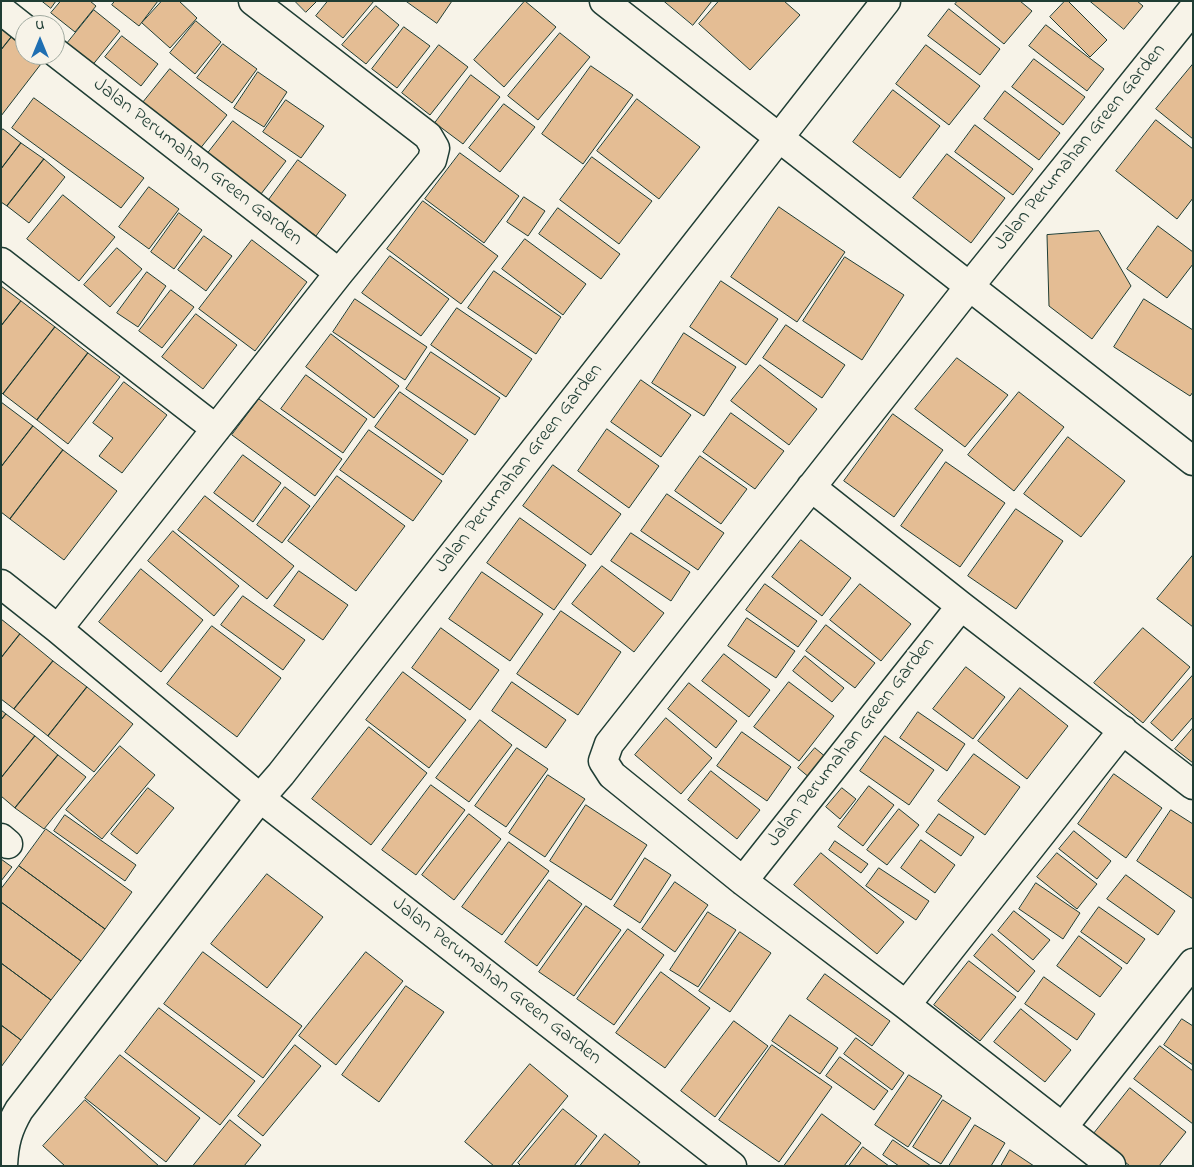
<!DOCTYPE html>
<style>
body{margin:0}
#map{position:relative;width:1194px;height:1167px;overflow:hidden;background:#f7f3e8;font-family:"Indie Flower",sans-serif}
canvas{display:block}
.frame{position:absolute;inset:0;border:2px solid #1f3d34;pointer-events:none}
.north{position:absolute;left:15px;top:15px;width:50px;height:50px;box-sizing:border-box;background:#f7f3e8;border:1px solid #a1aaa0;border-radius:50%;rotate:0deg;font-size:14px;font-weight:700;line-height:20px;text-align:center;color:#1f3d34}
.north::after{content:'';display:block;margin:auto;width:18px;height:22px;background:#1f6fb2;clip-path:polygon(50% 0,100% 100%,50% 72%,0 100%)}
</style>
<div id="map">
<canvas width="1194" height="1167"></canvas>
<div class="frame"></div>
<div class="north">U</div>
</div>
<script>
const c = document.querySelector('canvas').getContext('2d');
c.lineJoin = 'round';
function fillPath(path, color) { c.fillStyle = color; c.fill(path, 'evenodd'); }
function stroke(path, color, width, dash) { c.strokeStyle = color; c.lineWidth = width; c.lineCap = dash ? 'butt' : 'round'; c.setLineDash(dash || []); c.stroke(path); }
function label(font, color, halo, rows, align = 'center') {
  c.font = font + ' "Indie Flower",sans-serif'; c.lineWidth = 4; c.setLineDash([]); c.textBaseline = 'middle'; c.strokeStyle = halo; c.fillStyle = color; for (const [text, x, y, turn = 0] of rows) {
    c.save(); c.translate(x, y); c.rotate((+turn || 0) * Math.PI / 180); c.textAlign = isNaN(turn) ? turn : align; if (halo) c.strokeText(text, 0, 0); c.fillText(text, 0, 0); c.restore();
  }
}
const building = new Path2D(`
 M42,1H56L51,8Z
 M61,1H90L96,6L75,32L51,13Z
 M115,1H158L139,26L112,5Z
 M162,1H179L197,18L170,48L142,23Z
 M295,1H317L306,12Z
 M328,1H374L343,38L316,16Z
 M406,1H452L437,23Z
 M525,1L556,27L504,87L474,60Z
 M664,1H712L693,25Z
 M719,1H784L800,15L750,70L699,24Z
 M958,1H1020L1032,11L1004,44L955,4Z
 M1065,1H1068L1107,40L1090,57L1050,17Z
 M1090,1H1137L1143,6L1124,29Z
 M376,6L399,25L366,64L342,45Z
 M949,9L1000,49L980,75L928,36Z
 M94,10L120,31L91,67L65,46Z
 M196,21L221,42L195,74L170,53Z
 M1046,25L1104,69L1087,91L1029,46Z
 M1,27L13,35L1,50Z
 M404,27L430,46L397,88L372,69Z
 M560,33L590,57L538,120L508,96Z
 M13,35L25,45V55H38L44,60L1,116V50Z
 M122,36L158,64L141,86L105,57Z
 M223,44L257,69L232,103L197,78Z
 M439,45L468,67L430,115L402,93Z
 M926,45L980,86L949,125L896,84Z
 M1034,59L1085,97L1063,125L1012,87Z
 M1193,64V139L1156,109Z
 M591,66L633,95L583,164L542,134Z
 M170,69L227,115L199,150L141,105Z
 M258,72L287,92L264,127L234,108Z
 M471,75L500,97L463,144L435,123Z
 M893,90L940,126L900,178L853,142Z
 M1005,91L1060,133L1039,160L984,119Z
 M34,98L144,178L121,208L12,128Z
 M637,99L700,147L659,199L597,151Z
 M286,100L324,126L301,158L263,132Z
 M504,104L535,127L500,172L469,148Z
 M1156,120L1193,149V198L1177,219L1116,171Z
 M233,121L286,161L261,194L208,153Z
 M975,125L1033,169L1013,195L955,152Z
 M3,129L21,143L1,169V132Z
 M21,143L44,159L7,206L1,202V169Z
 M460,153L519,196L484,243L425,199Z
 M947,154L1005,198L971,243L913,198Z
 M592,157L652,201L619,244L560,200Z
 M44,159L65,177L29,223L7,206Z
 M298,160L346,195L316,236L268,201Z
 M149,187L179,209L149,249L119,227Z
 M63,195L115,237L79,281L27,239Z
 M524,197L545,211L528,236L507,222Z
 M423,201L498,256L461,304L387,249Z
 M779,207L845,252L797,322L731,277Z
 M558,208L620,254L601,279L539,234Z
 M179,213L202,230L174,269L151,252Z
 M1158,226L1193,252V264L1167,298L1127,269Z
 M1099,231L1131,286L1092,339L1049,306L1047,235Z
 M204,236L232,256L206,291L178,270Z
 M525,239L586,284L563,315L502,269Z
 M252,240L307,282L255,351L199,309Z
 M117,248L142,269L110,307L84,285Z
 M390,256L449,299L421,336L362,293Z
 M845,257L904,295L862,360L803,321Z
 M494,271L561,317L536,354L468,308Z
 M147,272L166,286L138,327L117,313Z
 M721,281L778,319L746,365L690,327Z
 M1,286L21,301L1,326Z
 M171,290L194,307L162,348L139,331Z
 M355,299L427,347L405,380L333,332Z
 M1144,299L1193,330V392L1190,396L1114,347Z
 M21,301L55,327L3,394L1,392V326Z
 M457,308L532,359L506,397L431,345Z
 M196,314L237,345L203,389L162,357Z
 M786,325L845,365L822,398L763,358Z
 M55,327L88,353L37,420L3,394Z
 M684,333L736,367L704,416L652,383Z
 M331,334L399,386L374,418L306,367Z
 M431,352L500,398L475,435L406,389Z
 M88,353L120,377L68,444L37,420Z
 M957,358L1008,395L965,447L915,409Z
 M760,365L817,409L789,445L731,401Z
 M306,375L367,419L343,453L281,409Z
 M641,380L691,415L661,457L611,422Z
 M124,382L167,415L122,473L99,456L113,438L93,423Z
 M400,392L468,440L443,475L375,427Z
 M1019,392L1064,427L1014,491L968,455Z
 M259,399L342,459L315,496L232,435Z
 M1,402L33,426L1,467Z
 M731,413L784,451L755,489L703,452Z
 M893,414L943,450L894,517L844,481Z
 M33,426L63,450L10,519L1,512V467Z
 M607,429L659,466L629,508L578,471Z
 M369,430L442,481L413,521L340,470Z
 M1068,437L1125,481L1081,537L1024,494Z
 M63,450L117,491L64,560L10,519Z
 M243,455L281,483L253,522L214,493Z
 M700,456L747,489L721,524L675,491Z
 M946,462L1005,503L960,567L901,526Z
 M553,465L621,514L591,555L523,506Z
 M337,476L405,526L356,591L288,541Z
 M285,487L310,506L282,543L257,525Z
 M667,494L724,533L698,570L641,531Z
 M205,496L294,566L267,599L178,530Z
 M1016,509L1063,541L1016,609L968,576Z
 M520,518L586,565L554,610L487,563Z
 M173,531L239,586L214,616L148,561Z
 M631,533L690,572L671,601L611,561Z
 M801,540L851,578L822,616L772,577Z
 M1193,555V627L1157,599Z
 M602,566L664,613L634,652L572,604Z
 M141,569L203,620L161,672L99,622Z
 M299,571L348,605L323,640L274,606Z
 M482,572L543,614L510,661L449,619Z
 M765,584L817,621L798,647L746,610Z
 M860,584L911,624L881,661L830,620Z
 M243,596L305,640L283,670L221,625Z
 M561,611L621,652L578,715L517,674Z
 M747,618L795,651L776,678L728,646Z
 M1,619L20,634L1,658Z
 M826,625L875,663L855,688L806,651Z
 M212,626L281,678L237,737L167,684Z
 M441,628L499,670L470,710L412,668Z
 M1143,628L1190,667L1143,723L1094,683Z
 M20,634L53,661L14,709L1,699V658Z
 M724,654L770,690L749,717L702,681Z
 M805,656L844,688L832,702L793,671Z
 M53,661L87,687L48,736L14,709Z
 M966,667L1005,697L973,739L933,709Z
 M403,672L466,720L429,768L366,720Z
 M1193,675V717L1172,741L1151,723Z
 M512,682L566,720L546,748L492,711Z
 M789,682L834,716L799,761L754,727Z
 M689,683L737,721L716,748L668,709Z
 M87,687L133,724L94,772L48,736Z
 M1020,688L1068,726L1027,779L978,741Z
 M1,710L6,714L1,720Z
 M918,712L965,744L947,771L900,738Z
 M6,714L35,736L1,778V720Z
 M666,718L712,758L681,794L635,755Z
 M480,720L512,745L469,802L436,778Z
 M369,727L427,773L371,845L312,799Z
 M1193,728V763L1175,749Z
 M742,732L791,767L767,801L717,766Z
 M35,736L58,755L15,808L1,796V778Z
 M885,736L934,770L909,805L860,771Z
 M120,746L155,775L102,839L66,810Z
 M517,748L548,769L506,827L475,806Z
 M815,748L833,763L816,783L798,768Z
 M974,754L1020,787L985,835L938,801Z
 M58,755L86,777L44,829L15,808Z
 M711,771L760,810L737,839L688,800Z
 M1114,774L1162,808L1126,858L1078,824Z
 M548,775L585,799L545,857L509,833Z
 M431,785L465,810L416,875L382,850Z
 M869,786L894,805L863,846L838,827Z
 M148,788L174,808L137,854L111,834Z
 M842,788L856,799L840,819L826,807Z
 M586,805L647,845L611,900L550,861Z
 M899,809L919,825L887,865L867,850Z
 M1171,810L1193,824V899L1137,861Z
 M469,814L501,839L454,900L422,875Z
 M939,814L974,837L961,856L926,832Z
 M65,815L136,865L125,881L54,831Z
 M46,829L132,892L105,929L19,866Z
 M1074,831L1111,861L1097,879L1059,849Z
 M921,840L955,865L935,893L901,868Z
 M835,841L868,864L861,873L829,850Z
 M509,842L549,871L502,935L462,907Z
 M821,853L904,922L877,954L794,885Z
 M1057,853L1097,884L1077,909L1037,877Z
 M645,858L671,875L640,923L614,906Z
 M1,859L12,867L1,881Z
 M19,866L105,929L81,961L1,902V889Z
 M879,868L929,901L916,920L866,886Z
 M267,874L323,917L267,988L211,944Z
 M1126,875L1175,911L1158,935L1107,899Z
 M549,880L582,904L537,966L505,942Z
 M675,882L708,905L675,952L642,929Z
 M1036,883L1080,913L1063,939L1019,909Z
 M1,902L81,961L51,1000L1,963Z
 M586,906L621,930L574,996L539,972Z
 M1099,907L1145,939L1127,964L1081,932Z
 M1014,911L1050,940L1033,960L998,931Z
 M708,912L736,930L698,987L670,970Z
 M628,929L664,955L614,1025L577,999Z
 M740,932L771,953L730,1012L699,991Z
 M992,934L1035,971L1018,992L974,956Z
 M1079,936L1122,968L1100,997L1057,966Z
 M203,952L302,1026L263,1078L164,1004Z
 M366,952L403,981L336,1065L299,1036Z
 M969,961L1016,997L980,1041L934,1005Z
 M1,963L51,1000L21,1040L1,1025Z
 M661,972L710,1008L665,1068L616,1033Z
 M825,974L890,1021L872,1046L807,999Z
 M1044,977L1095,1014L1077,1040L1025,1004Z
 M406,986L444,1012L379,1102L342,1075Z
 M159,1008L255,1081L220,1125L125,1052Z
 M1021,1009L1071,1050L1045,1082L994,1042Z
 M790,1015L838,1048L820,1074L772,1041Z
 M1182,1019L1193,1026V1065L1164,1045Z
 M734,1021L768,1046L715,1117L681,1091Z
 M1,1025L21,1040L1,1067Z
 M856,1038L904,1073L892,1090L844,1054Z
 M295,1045L321,1066L263,1136L238,1116Z
 M772,1045L832,1087L779,1162L719,1120Z
 M1160,1046L1193,1071V1124L1134,1079Z
 M120,1055L200,1118L166,1162L85,1098Z
 M840,1057L888,1091L874,1110L826,1076Z
 M530,1064L568,1096L511,1166H494L465,1142Z
 M909,1075L942,1096L908,1147L875,1125Z
 M1130,1088L1186,1132L1159,1166H1130L1092,1136Z
 M85,1100L159,1166H65L43,1146Z
 M943,1100L971,1118L941,1164L913,1147Z
 M563,1109L597,1136L574,1166H521L518,1163Z
 M822,1114L861,1143L844,1166H784Z
 M230,1120L261,1145L244,1166H193Z
 M975,1125L1005,1143L991,1166H949Z
 M605,1134L640,1162L637,1166H580Z
 M893,1140L931,1166H899L883,1155Z
 M863,1147L889,1166H849Z
 M1010,1150L1034,1166H1001Z`);
fillPath(building, '#e4bd94');
stroke(building, '#1f3d34', 1);
const minor = new Path2D(`
 M604,1L1193,461
 M1,10L25,29
 M55,52L339,273
 M1,262L216,429
 M811,487L961,606L1193,785
 M1,584L58,629L260,798L732,1166
 M58,629L339,273L432,160L435,148L428,136L253,1
 M1,838L8,844
 M743,881L961,606
 M906,1005L1123,730
 M1063,1127L1193,963
 M1111,1165L906,1005L743,881L612,775L603,761L609,744L969,287L1193,9
 M3,1166C4,1143 8,1129 19,1110L260,798L281,774L886,1`);
stroke(minor, '#1f3d34', 31);
stroke(minor, '#f7f3e8', 28);
label('20px', '#1f3d34', '#f7f3e8', [
 ["Jalan Perumahan Green Garden",1081,148,-51],
 ["Jalan Perumahan Green Garden",197,163,38],
 ["Jalan Perumahan Green Garden",520,469,-52],
 ["Jalan Perumahan Green Garden",852,743,-52],
 ["Jalan Perumahan Green Garden",496,982,38]
]);
</script>
